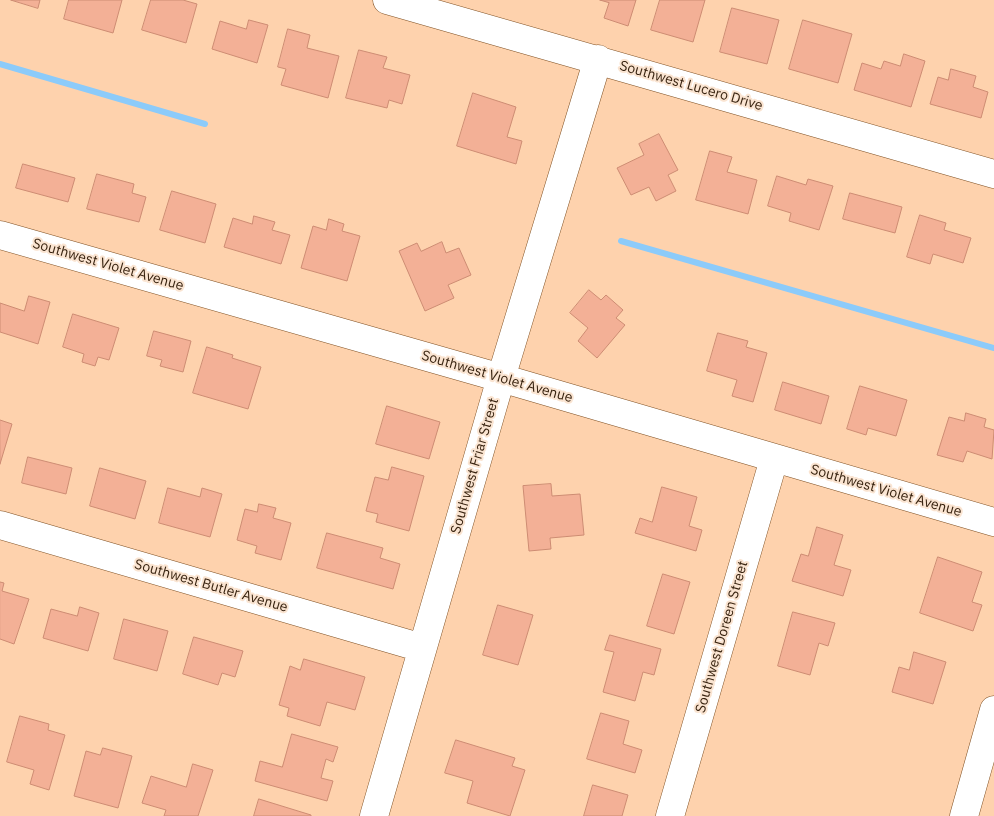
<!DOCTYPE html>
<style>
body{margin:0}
canvas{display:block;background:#fed2ad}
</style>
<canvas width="994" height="816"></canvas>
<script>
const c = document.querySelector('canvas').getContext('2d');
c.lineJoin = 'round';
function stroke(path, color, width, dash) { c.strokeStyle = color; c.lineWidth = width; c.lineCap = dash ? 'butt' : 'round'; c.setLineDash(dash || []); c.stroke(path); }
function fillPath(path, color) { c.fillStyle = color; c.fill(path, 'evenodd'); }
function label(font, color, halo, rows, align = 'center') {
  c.font = font + ' "IBM Plex Sans",sans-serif'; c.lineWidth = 4; c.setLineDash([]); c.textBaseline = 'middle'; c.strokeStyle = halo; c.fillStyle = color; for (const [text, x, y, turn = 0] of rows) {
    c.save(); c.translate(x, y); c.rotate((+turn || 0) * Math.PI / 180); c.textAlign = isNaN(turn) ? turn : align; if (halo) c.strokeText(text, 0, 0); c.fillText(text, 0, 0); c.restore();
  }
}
stroke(new Path2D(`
 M0,64L205,124
 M621,241L994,348`), '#8ccbfa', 6);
const building = new Path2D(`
 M11,0H40L38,8Z
 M69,0H122L113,33L64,19Z
 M151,0H183L197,4L186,43L142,30Z
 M600,0H636L628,26L604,18L609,3Z
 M660,0H705L693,42L651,30Z
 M732,8L779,20L767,64L720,52Z
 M249,20L268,25L257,63L212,49L220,21L246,29Z
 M803,20L852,34L838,83L789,69Z
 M288,29L310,35L307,48L339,56L328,98L281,85L286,69L278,67Z
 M359,50L387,57L383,68L410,75L402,104L389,100L387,108L346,98Z
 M904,54L925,61L911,107L854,90L862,63L881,69L884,61L900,66Z
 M951,69L976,76L973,87L988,92L981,118L930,104L938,77L948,80Z
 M473,93L516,107L507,137L522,141L516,164L457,146Z
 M659,134L678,170L668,175L676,191L656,201L649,187L631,195L617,168L644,155L639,144Z
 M710,151L732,157L727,172L757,180L748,214L696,200Z
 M23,164L75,178L68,202L16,188Z
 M97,174L134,184L132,193L146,197L139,222L87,209Z
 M777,176L806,185L808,179L833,186L819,230L789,221L791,213L768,206Z
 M172,191L216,204L205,243L160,230Z
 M850,193L902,207L895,233L843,219Z
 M920,215L946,223L944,230L971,238L963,263L933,254L930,264L907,257Z
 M254,216L275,222L272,230L290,235L281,264L224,247L233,218L252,224Z
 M329,219L344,224L342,231L360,236L347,281L301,268L313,226L326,230Z
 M442,242L446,253L459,248L471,275L448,285L454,298L425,311L399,251L417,243L421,251Z
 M589,290L601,300L606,295L623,310L616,318L625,325L597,358L578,341L588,328L570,313Z
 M29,296L50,302L38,344L0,332V303L24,311Z
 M73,314L119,328L109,360L98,357L95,366L82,362L84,354L63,347Z
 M154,331L191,341L183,372L160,366L162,360L147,356Z
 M718,333L748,341L746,347L767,353L753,402L732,396L737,380L707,371Z
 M207,347L233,355L232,358L261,367L248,409L193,393Z
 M783,382L829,396L821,424L775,410Z
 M860,386L907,400L896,436L868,428L866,435L847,429Z
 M387,406L440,422L429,459L376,444Z
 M966,413L986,419L984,427L994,430L992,459L967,451L963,462L937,455L949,417L964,421Z
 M0,420L12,424L0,464Z
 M28,457L72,468L66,494L22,483Z
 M392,467L424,476L409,531L376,522L378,514L366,511L375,477L388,480Z
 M100,468L146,481L135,519L90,506Z
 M551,484L552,496L580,494L584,535L550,538L551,549L529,551L523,486Z
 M662,487L697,497L689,526L702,530L696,551L635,533L640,518L652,522Z
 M168,488L200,497L202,488L222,494L210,537L159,523Z
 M259,504L276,508L273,518L291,523L281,560L255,553L257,546L237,540L245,509L257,512Z
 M817,527L843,535L834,565L851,570L843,596L792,581L801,554L808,556Z
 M327,533L383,548L380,558L400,564L393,589L317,568Z
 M938,557L982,572L972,602L982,605L973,631L920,613Z
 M663,574L690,582L674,634L647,626Z
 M0,582L4,583L2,591L29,599L14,644L0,639Z
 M498,605L533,615L518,665L483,655Z
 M80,607L99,613L88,651L43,638L51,609L77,616Z
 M793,612L835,623L828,646L819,643L810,675L778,666Z
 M124,619L168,631L157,671L114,659Z
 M610,635L661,649L654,675L643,672L635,701L603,692L614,652L605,650Z
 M194,637L243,651L235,677L222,673L218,685L183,674Z
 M914,652L946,662L933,704L892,692L899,667L909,670Z
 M304,659L365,677L355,710L327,702L320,726L287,716L289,708L279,705L290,666L300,670Z
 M601,713L629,721L623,744L642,750L635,773L587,759Z
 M20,716L49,724L48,730L65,735L49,790L30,784L34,770L7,762Z
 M292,734L338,747L333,762L326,759L321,778L333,781L327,801L255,781L260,761L282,767Z
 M456,740L515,758L512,766L525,770L510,816L467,803L473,781L445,773Z
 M103,748L132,756L118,808L74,796L86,751L100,755Z
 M193,764L213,770L198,816H164L166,810L142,803L151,776L186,787Z
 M593,785L628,795L622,816H584Z
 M259,799L311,815V816H254Z`);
fillPath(building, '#f3b096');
stroke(building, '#cd8c73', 1);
const minor = new Path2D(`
 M387,0L994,174
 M0,235L501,378L994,522
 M0,525L422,648
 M374,816L501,378L598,59
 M670,816L774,459
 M964,816L994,710`);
stroke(minor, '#815225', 29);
stroke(minor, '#fff', 28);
label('14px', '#392411', '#fae4d1', [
 ["Southwest Lucero Drive",691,86,16],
 ["Southwest Violet Avenue",108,265,16],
 ["Southwest Violet Avenue",497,377,16],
 ["Southwest Friar Street",475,466,-74],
 ["Southwest Violet Avenue",886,491,16],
 ["Southwest Butler Avenue",211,586,16],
 ["Southwest Doreen Street",722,637,-74]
]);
</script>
